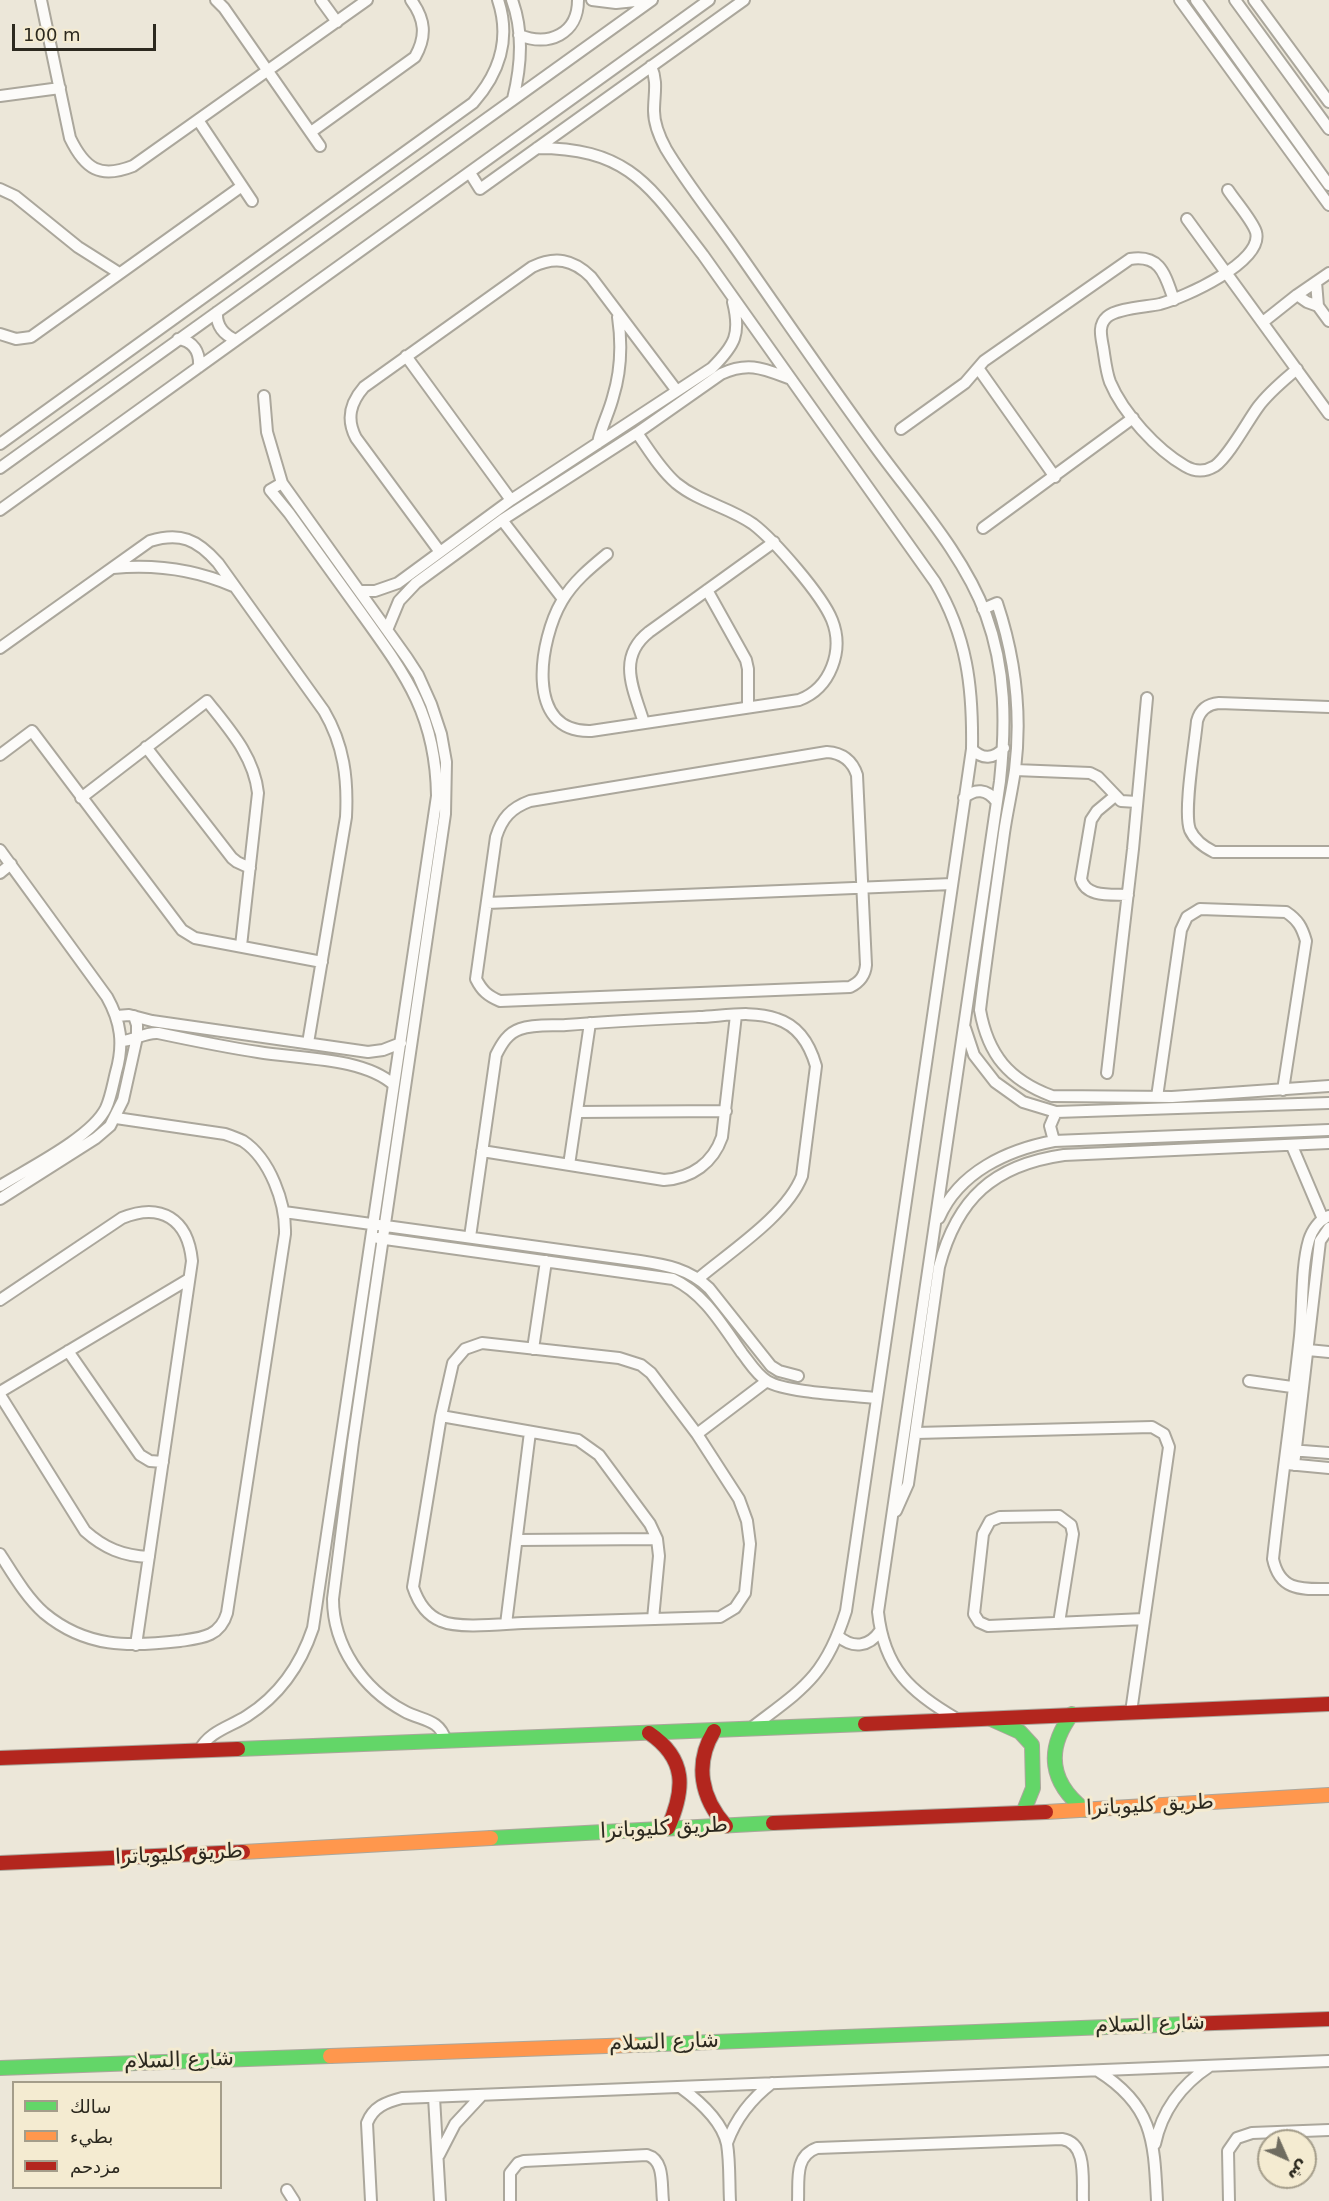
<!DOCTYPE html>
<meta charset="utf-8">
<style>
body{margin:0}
#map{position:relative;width:1329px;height:2201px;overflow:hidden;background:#ece7d9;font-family:"DejaVu Sans","Noto Naskh Arabic",sans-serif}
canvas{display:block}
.legend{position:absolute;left:12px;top:2081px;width:210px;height:108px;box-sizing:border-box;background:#f4ebd1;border:2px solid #a49d8a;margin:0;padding:8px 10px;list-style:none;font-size:18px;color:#2c291f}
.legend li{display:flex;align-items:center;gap:12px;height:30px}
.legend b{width:30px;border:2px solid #a49d8a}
.north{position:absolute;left:1257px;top:2129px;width:60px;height:60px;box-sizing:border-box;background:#f4ebd1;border:2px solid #a49d8a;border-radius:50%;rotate:135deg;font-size:16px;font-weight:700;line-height:24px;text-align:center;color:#2c291f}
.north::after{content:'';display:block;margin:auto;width:21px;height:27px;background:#6f6c60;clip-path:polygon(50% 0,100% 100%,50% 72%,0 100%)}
.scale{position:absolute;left:12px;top:24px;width:144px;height:27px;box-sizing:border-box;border:3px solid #2c291f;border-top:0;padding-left:8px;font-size:18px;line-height:21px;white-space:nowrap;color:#2c291f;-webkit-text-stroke:4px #f4ebd1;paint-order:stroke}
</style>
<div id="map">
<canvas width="1329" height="2201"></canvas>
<ul class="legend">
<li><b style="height:8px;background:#63d668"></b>سالك</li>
<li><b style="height:8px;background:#ff974d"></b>بطيء</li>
<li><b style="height:8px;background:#b3261e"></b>مزدحم</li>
</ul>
<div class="north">ش</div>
<div class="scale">100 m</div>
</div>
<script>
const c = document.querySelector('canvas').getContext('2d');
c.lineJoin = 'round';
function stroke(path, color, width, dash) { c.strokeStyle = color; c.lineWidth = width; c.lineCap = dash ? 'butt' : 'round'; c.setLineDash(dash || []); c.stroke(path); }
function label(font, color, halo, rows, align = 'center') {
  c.font = font + ' "DejaVu Sans","Noto Naskh Arabic",sans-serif'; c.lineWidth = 6; c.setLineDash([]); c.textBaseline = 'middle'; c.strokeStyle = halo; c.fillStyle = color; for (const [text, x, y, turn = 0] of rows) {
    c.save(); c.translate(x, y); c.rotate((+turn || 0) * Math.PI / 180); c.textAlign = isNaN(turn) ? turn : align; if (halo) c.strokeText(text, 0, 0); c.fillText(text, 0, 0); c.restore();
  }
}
const street = new Path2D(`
 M41,0L70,138C85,169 100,179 133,166L367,0
 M216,0L224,8L320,146
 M321,0L337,22
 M512,0C524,32 521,67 513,99
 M592,0L616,3L645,0
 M1180,0L1329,205
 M1196,0L1329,185
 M1235,0L1329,129
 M1254,0L1329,102
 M519,35C549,47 578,34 578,0
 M651,66C658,82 654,94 654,111C654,124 660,138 666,149C687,184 713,216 736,249C783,316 829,384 877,449C915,501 964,555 986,615C1006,670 1006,724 1000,781L878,1612C884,1668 910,1692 957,1719
 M0,96L60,88
 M198,120L252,201
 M311,132L415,57C427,36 425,19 411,0
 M537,148C631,148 651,188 703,255L935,582C967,636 973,687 972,749L846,1611C825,1678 802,1689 750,1729
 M470,173L480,189L744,0
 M0,189L15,196L78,247L119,273
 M1228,190C1235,201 1252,220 1256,232C1264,262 1183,298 1160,304C1146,307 1117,308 1107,317C1098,325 1101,336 1103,347C1105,359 1106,371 1110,382C1123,413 1157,450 1185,466C1195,472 1205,472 1215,466C1229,456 1247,422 1258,407C1269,392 1283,381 1297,369
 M1187,219L1329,414
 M1316,282L1318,306
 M1297,295L1307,302L1318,306L1329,321
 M217,312C216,326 224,335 236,340
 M1263,322L1297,295L1329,273
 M0,334L16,339L31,337L242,186
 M178,339C194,341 200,352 199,367
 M406,356L511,500
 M978,368L1055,477
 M264,396L267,432L282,483L407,658L418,675L431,704L441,734L446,762L445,814L353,1442L333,1599C333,1646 363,1689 404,1711C422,1721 439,1718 446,1741
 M901,429L965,383L984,361L1130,259C1161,254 1165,275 1174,300
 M598,443C601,427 609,413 613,397C621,371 622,344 618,317
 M0,444L473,103C499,74 511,39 498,0
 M0,468L652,0
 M0,510L709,0
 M502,520L563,599
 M983,528L1133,418
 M440,552L356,438C346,419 350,403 364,387L532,267C555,256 573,259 591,277L677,391
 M607,554C590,568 573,582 562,601C540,638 523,733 591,731L799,700C831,688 844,650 832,620C822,595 774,540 753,524C729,507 699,502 676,483C660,469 649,450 637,433
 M113,568C155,564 194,569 233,586
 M707,590L746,660L748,669V707
 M359,591H375L398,583L511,500L712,368C735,345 741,334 733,302
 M983,609L997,603C1015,657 1022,713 1015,770C1012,791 1007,812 1004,833C996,892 987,951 980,1010C988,1055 1009,1080 1052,1096L1172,1097L1329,1086
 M387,630L399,601L416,583L502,520L637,433L721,374C749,361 764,369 791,379
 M0,648L150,541C180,532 197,539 218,563L324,711C344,745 348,779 346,817L308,1043
 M1329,707L1219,703C1207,704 1200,710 1197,721C1195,744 1183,812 1190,830C1195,841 1204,847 1214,852H1329
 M644,723C634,690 616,658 649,632L774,542
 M146,747L232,858L237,862L250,868
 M972,749C982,760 994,759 1004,748
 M827,752C842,753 852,760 857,775L866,965C865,976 860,982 850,987L500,1001C488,996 482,991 476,979L496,837C502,818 511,808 530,801Z
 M0,755L32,731L182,930L195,938L322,962
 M1015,770L1090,773L1098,777L1121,801L1137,802
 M1115,796L1097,811L1091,820L1081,879C1086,898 1112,894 1128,895
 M81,798L207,701C229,729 254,756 258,793L241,946
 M964,798C975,788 987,789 996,801
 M0,850L107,997C121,1022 124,1044 116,1072C113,1084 111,1097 106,1108C92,1137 29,1168 0,1186
 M0,873L11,864
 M487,903L952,884
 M117,1016L129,1015L152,1021L368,1052L383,1050L401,1043
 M965,1028L974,1055L995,1082L1023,1102L1056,1112L1329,1103
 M121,1041C134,1041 144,1032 158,1033C191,1040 225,1047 258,1052C299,1059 363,1057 394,1085
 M1107,1073L1133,849L1147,698
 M1157,1097L1181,930L1187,917L1200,909L1286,912C1298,920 1302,927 1306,941L1283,1090
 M577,1112L726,1111
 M1054,1141L1050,1126L1056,1112
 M1292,1146L1323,1219
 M482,1151L664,1180C692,1178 713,1163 722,1137L736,1015
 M569,1165L590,1023
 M0,1199L96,1138L110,1126L123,1100L137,1037V1025L134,1016
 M284,1212L640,1261C667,1265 689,1269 709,1288L771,1366L779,1371L798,1376
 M1329,1216C1319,1220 1312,1230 1309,1240C1301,1267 1303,1306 1300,1336C1292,1410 1281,1485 1273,1559C1280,1592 1303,1589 1329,1589
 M939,1218C959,1172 1007,1150 1054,1141L1329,1130
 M470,1237L496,1055C502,1043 508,1033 520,1029C534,1024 552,1026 566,1025C610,1021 655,1019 699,1017C724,1016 753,1010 777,1019C799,1026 810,1045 816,1066L802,1176C787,1215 731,1251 699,1278
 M378,1238L673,1279C705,1294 722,1325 742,1353C750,1363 756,1374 767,1381C786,1393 851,1395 877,1398
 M0,1300L122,1218C161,1202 188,1219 192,1261L136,1645
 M482,1343L619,1358L641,1365L651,1373L697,1434L739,1499L747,1521L750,1544L745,1593L735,1608L720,1617C654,1619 589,1621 523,1623C502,1624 459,1629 441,1621C426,1615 418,1602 413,1587L441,1416L453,1363L465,1349Z
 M533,1349L546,1261
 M1308,1350L1329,1352
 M68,1351L140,1455L150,1461L163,1462
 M1249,1381L1299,1388
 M0,1392L189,1279
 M0,1395L85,1531C104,1548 123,1556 149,1557
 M441,1416L578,1440L599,1455L650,1524L657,1539L659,1556L653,1619
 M916,1433L1152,1427L1164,1434L1169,1447L1131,1712
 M697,1434L767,1381
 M1290,1450L1329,1453
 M1287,1464L1329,1468
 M1294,1465L1320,1241L1329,1228
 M896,1511L908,1484L939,1267C957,1198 994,1165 1064,1155L1329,1143
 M517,1540L657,1539
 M0,1554C13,1574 26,1597 44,1613C86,1648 129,1647 180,1641C201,1638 220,1637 227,1613L285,1234C286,1203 270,1159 243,1141C237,1138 231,1136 225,1134L116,1118
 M1059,1623L1073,1534L1071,1525L1059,1516L1000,1517L990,1521L983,1534L974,1614L979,1622L988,1626L1144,1619
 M506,1624L530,1432
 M838,1636C853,1649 869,1647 880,1631
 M199,1751C209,1731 230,1727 247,1716C280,1695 301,1664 313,1628L437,796C436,714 405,674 359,610C336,578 312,545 289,513L270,490L282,483
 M1098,2071C1154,2106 1154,2142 1157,2201
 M680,2087C698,2100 722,2121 727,2144C730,2162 729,2183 730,2201
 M434,2097L440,2201
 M727,2143C736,2118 751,2099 772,2083
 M1155,2144C1162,2111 1181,2085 1210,2066
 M439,2155L455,2124L482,2095
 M287,2190L294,2201
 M371,2201L367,2123C373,2107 386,2102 402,2098L1329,2061
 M510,2201V2173L518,2163L524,2161L647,2155C665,2160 661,2185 663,2201
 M798,2201C799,2181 794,2156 817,2148L1062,2139C1088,2143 1082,2181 1083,2201
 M1229,2201L1228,2151L1237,2138L1252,2133L1329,2130`);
const fast = new Path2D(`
 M1072,1714C1045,1750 1050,1783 1085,1810
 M991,1719L1020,1732L1032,1745L1033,1788L1023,1813
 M238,1749L865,1724
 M491,1838L773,1823
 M634,2045L1186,2024
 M0,2068L330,2056`);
const slow = new Path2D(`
 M1046,1812L1329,1795
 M243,1852L491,1838
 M330,2056L634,2045`);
const jam = new Path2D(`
 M865,1724L1329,1704
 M714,1731C694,1764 701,1798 726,1826
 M649,1733C687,1759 685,1789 668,1828
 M0,1758L238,1749
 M773,1823L1046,1812
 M0,1863L243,1852
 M1186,2024L1329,2019`);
stroke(street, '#aba79c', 14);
stroke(fast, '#aba79c', 16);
stroke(slow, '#aba79c', 16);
stroke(jam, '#aba79c', 16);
stroke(street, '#fcfbf9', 10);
stroke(fast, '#63d668', 14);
stroke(slow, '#ff974d', 14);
stroke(jam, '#b3261e', 14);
label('21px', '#2c291f', '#f4ebd1', [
 ["طريق كليوباترا",1150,1806,-3],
 ["طريق كليوباترا",664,1829,-3],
 ["طريق كليوباترا",179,1855,-3],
 ["شارع السلام",1150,2025,-2],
 ["شارع السلام",664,2043,-2],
 ["شارع السلام",179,2061,-2]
]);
</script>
